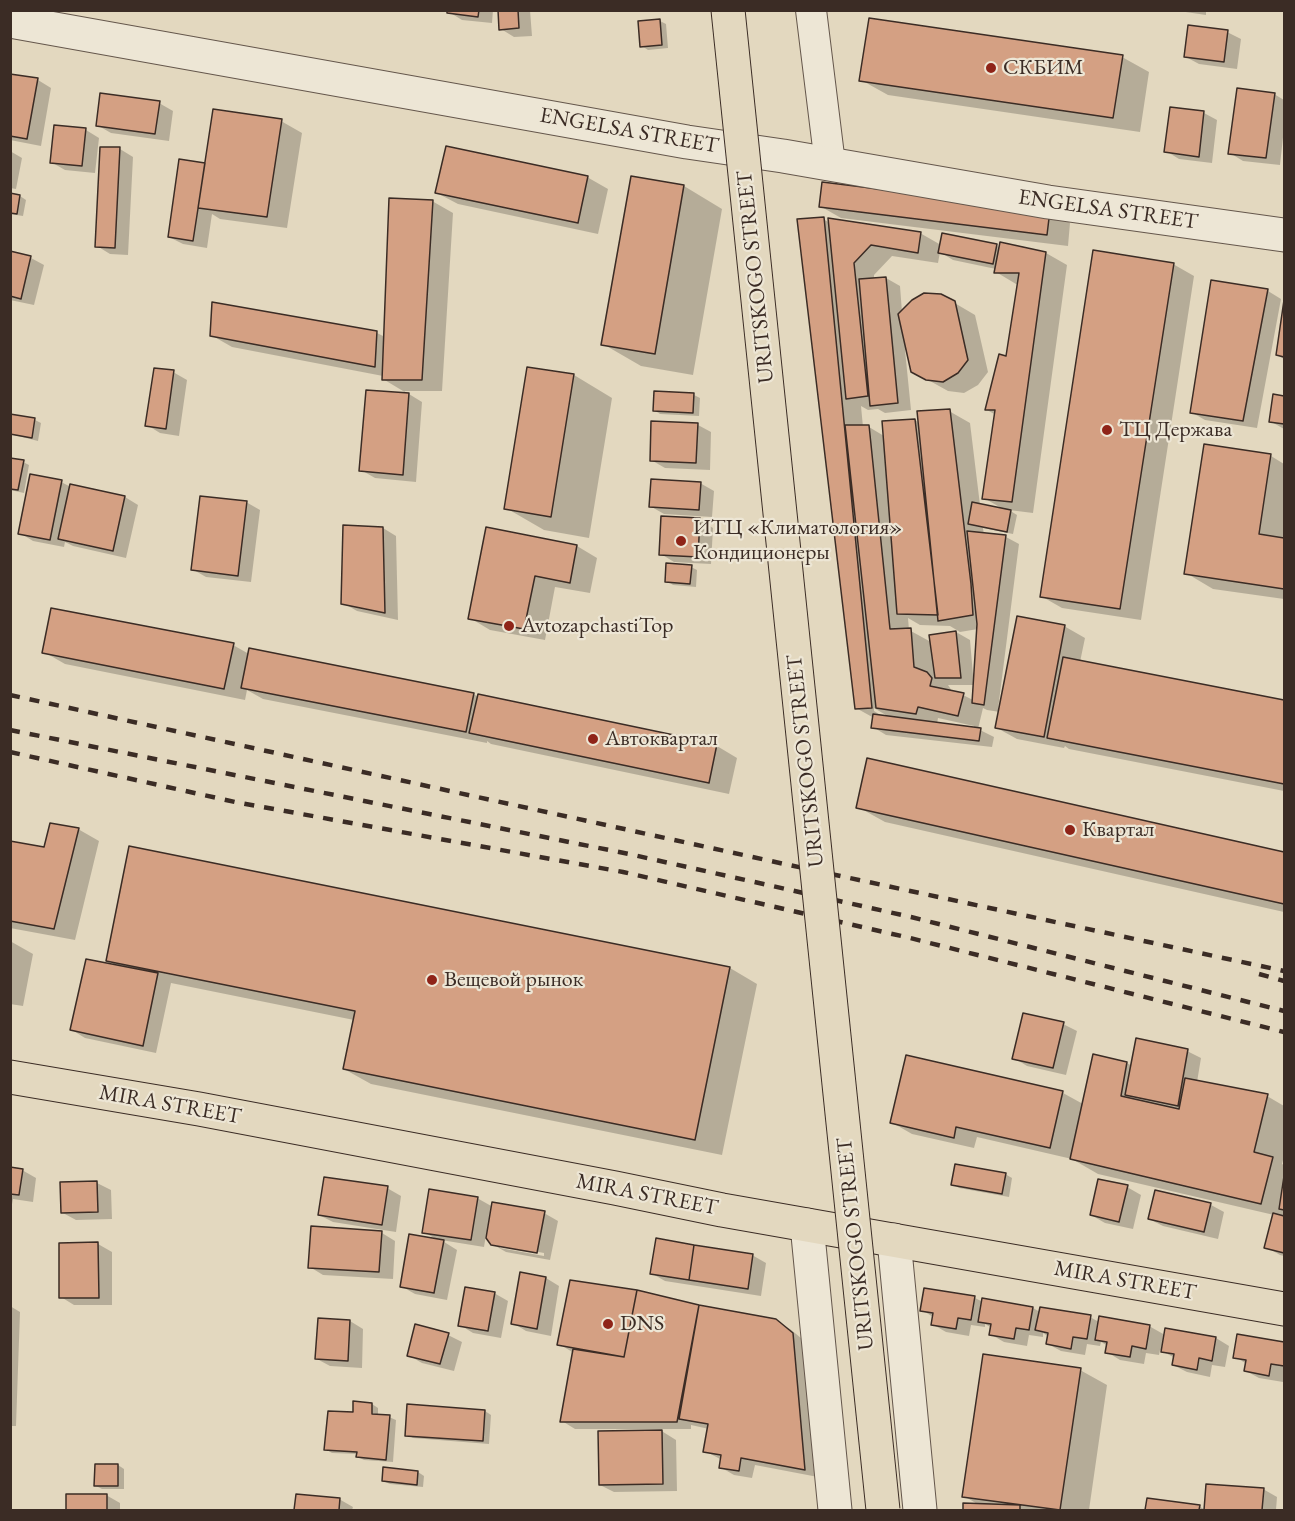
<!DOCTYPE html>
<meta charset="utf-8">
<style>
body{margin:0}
#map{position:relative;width:1295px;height:1521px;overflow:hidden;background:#e3d8bf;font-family:"EB Garamond",serif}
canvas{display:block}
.frame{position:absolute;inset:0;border:12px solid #3b2c25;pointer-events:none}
</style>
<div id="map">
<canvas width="1295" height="1521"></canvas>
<div class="frame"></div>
</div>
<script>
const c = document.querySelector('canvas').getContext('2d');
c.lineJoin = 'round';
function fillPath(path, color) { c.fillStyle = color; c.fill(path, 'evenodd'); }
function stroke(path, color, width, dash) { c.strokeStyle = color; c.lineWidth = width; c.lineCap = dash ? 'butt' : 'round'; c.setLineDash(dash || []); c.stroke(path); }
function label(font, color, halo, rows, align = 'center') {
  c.font = font + ' "EB Garamond",serif'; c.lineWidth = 4.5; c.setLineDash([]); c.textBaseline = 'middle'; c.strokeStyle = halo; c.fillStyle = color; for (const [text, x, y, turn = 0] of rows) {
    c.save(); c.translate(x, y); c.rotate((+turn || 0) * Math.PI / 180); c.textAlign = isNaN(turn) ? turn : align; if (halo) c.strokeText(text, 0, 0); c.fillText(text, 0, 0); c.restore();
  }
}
fillPath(new Path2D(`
 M449,10H493L492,23L462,20L449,12Z
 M499,10H530L532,36L514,37L501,29Z
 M1172,10H1206V15Z
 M660,21L666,24L668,48L648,50L642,46Z
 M1227,32L1241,39L1237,69L1199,64L1186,57Z
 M1122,57L1149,72L1140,132L888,95L861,80Z
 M10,75L38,80L51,88L41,146L10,140Z
 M1274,94L1284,100V128L1280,165L1243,161L1230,153Z
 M159,103L173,111L169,141L111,133L97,125Z
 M1171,108L1204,113L1217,120L1212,163L1179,159L1166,151Z
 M281,121L302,133L287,228L220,219L212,214L207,248L183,244L169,237L206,164Z
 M86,130L99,138L95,173L65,170L51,162Z
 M120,149L133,157L128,255L110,254L97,246Z
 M10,151L22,158L16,189L10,188Z
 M587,177L608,189L598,234L458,204L437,193Z
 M633,178L684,186L722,209L693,375L641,366L603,344Z
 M10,195L20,196L26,200L23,216L10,214Z
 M432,201L453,213L442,391H404L422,402L416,482L375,478L361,470L408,394L383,379V376L232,347L211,335L377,333L385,337Z
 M820,206L1050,211L1070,223L1068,246L841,218Z
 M823,219L830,223L920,233L941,245L997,246L1000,248L1001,244L1046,253L1067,265L1033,513L1009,510L1017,515L1013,534L983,528L984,535L1006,537L1019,544L998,709H1000L1064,626L1085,638L1080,662L1284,702V791L1069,749L1065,746L1064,748L1017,739L997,728L1000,712L987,710L983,708L978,729L994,737L992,747L886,735L873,727L874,718L856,708ZM940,252L953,260L996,269V272L1016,284H1019L1008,358L987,410L996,415L984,498L1003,509L980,505L970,423L949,411L920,423L915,420L884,436L869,427H863L861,406L868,410L878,409L885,413L911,410L905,350L907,349L912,371L948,391L964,393L978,385L988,372L975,315L941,295L902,312L900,286L886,278L874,279V275L892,256L938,263ZM908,618L920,625L950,626L960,632L978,629L975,675H973L970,640L956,632L931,642L909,630ZM948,685H974L973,700L963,695L952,691ZM874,708L891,718L890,721L874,711ZM938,718L974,726V728L937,724Z
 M10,252L31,258L44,265L34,305L10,300Z
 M1173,264L1194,276L1141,620L1062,608L1041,596Z
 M1212,282L1268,291L1281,299L1257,428L1205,420L1191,412Z
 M1284,310V359L1277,355Z
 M173,372L187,380L179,436L160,433L147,425Z
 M574,375L612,398L589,538L544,530L506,508Z
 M694,395L700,398L699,416L660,414L654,410Z
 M1274,396L1284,398V429L1270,421Z
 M10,415L35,420L41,423L38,441L10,434Z
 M698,425L711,432L710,470L665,468L651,460Z
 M1271,456L1284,464V599L1213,589L1186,573Z
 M10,459L23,462L29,465L24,493L10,490Z
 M61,482L71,487V486L125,497L138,505L126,558L73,546L65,542L64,547L33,541L20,533Z
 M700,483L714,491L712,517L664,514L650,506Z
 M246,502L260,510L251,582L206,577L192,569Z
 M700,520L713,528L711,564L674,562L661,554Z
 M383,528L396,536L398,620L357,611L343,603Z
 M487,529L577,546L597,558L590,593L555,587L545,640L490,630L470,618Z
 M691,567L697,570L696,587L673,585L667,581Z
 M233,645L249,654L473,694L479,697V696L717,746L737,758L729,794L491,744L487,741V743L263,699L247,690L245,700L65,664L44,652Z
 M868,760L1284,853V912L885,822L858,807Z
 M78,829L99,841L75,940L10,928V842L45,848Z
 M130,848L730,968L757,984L722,1155L371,1084L344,1069L354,1020L171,983L156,1053L85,1038L72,1030L117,966L107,960Z
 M10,941L33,954L23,1006L10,1004Z
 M1063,1024L1077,1031L1066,1075L1027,1066L1014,1058Z
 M1187,1051L1201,1058L1197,1082L1267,1096L1284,1106V1156L1282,1164L1284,1165V1256L1280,1255L1266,1247L1274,1215L1098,1174L1072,1159L977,1137L974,1148L912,1134L891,1122L907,1056L1063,1093L1083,1104L1094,1056L1127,1063L1132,1066Z
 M10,1168L22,1170L36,1178L33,1202L13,1199L10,1215Z
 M1005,1174L1012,1178L1009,1197L959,1188L952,1184Z
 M97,1183L111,1190L112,1219L76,1220L63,1213Z
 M1127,1187L1141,1195L1133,1229L1105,1223L1091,1215Z
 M387,1188L401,1196L396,1232L333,1222L319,1215Z
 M1156,1192L1211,1205L1224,1212L1218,1239L1163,1226L1149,1219Z
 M477,1198L493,1207L544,1213L558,1221L550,1260L506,1252L492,1244L486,1235L484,1247L441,1240L457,1250L447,1300L415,1294L401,1286L439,1241L424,1232ZM500,1245L544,1253V1256L500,1248Z
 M382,1233L395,1241L393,1279L323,1275L310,1267Z
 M98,1244L112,1252V1305H74L61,1297Z
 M752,1255L766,1263L761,1296L665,1281L651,1273Z
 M546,1278L559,1286L551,1336L526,1331L513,1323Z
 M926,1289L975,1298L983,1302L1033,1308L1040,1312L1090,1317L1099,1322L1149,1326L1165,1335L1216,1338L1229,1346L1225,1367L1212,1365L1210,1377L1187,1372L1173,1365L1175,1358L1160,1350L1159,1355L1146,1353L1144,1364L1120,1360L1107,1352L1108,1346L1101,1342L1100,1346L1087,1344L1085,1355L1061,1351L1048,1344L1049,1337L1043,1333V1337L1029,1335L1027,1346L1004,1342L990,1334L992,1328L985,1324V1327L971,1325L969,1336L946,1332L932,1324L933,1317L922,1310Z
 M636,1292L699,1306L776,1321L790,1329L807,1343L818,1477L755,1465L752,1478L734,1475L720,1467L722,1460L705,1451L709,1429L691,1425V1429H575L562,1421L574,1353L559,1344Z
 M494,1293L508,1301L501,1338L473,1333L460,1325Z
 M10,1306L20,1312L16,1426H10Z
 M350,1321L363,1329L362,1368L330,1366L317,1359Z
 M448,1335L462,1342L454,1371L422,1363L408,1355Z
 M1239,1336L1284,1344V1372L1283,1382L1259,1378L1246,1371L1247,1364L1235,1357Z
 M1080,1370L1107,1385L1089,1510H964V1504L979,1505L964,1496Z
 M372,1404L378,1408V1416L389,1417L396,1420L393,1462L364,1460L358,1457V1454L332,1453L325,1449L354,1414Z
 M408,1406L485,1411L491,1415L489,1444L413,1438L407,1435Z
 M660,1430L676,1440L677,1491L614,1492L600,1485Z
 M96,1465H118L124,1469V1489H102L96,1486Z
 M384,1469L418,1472L424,1476L423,1487L390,1484L383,1481Z
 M1263,1489L1277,1497L1276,1510H1147L1148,1500L1199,1506L1205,1510Z
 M67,1495H106L120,1503V1510H67Z
 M297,1496L339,1499L353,1507L352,1510H296Z`), '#0003');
const building = new Path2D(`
 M447,10H479L478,17L447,13Z
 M498,10H518L519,28L499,30Z
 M869,18L1123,55L1113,118L859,81Z
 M660,19L662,45L640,47L638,21Z
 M1188,25L1228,30L1224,62L1184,57Z
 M10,74L38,78L27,139L10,136Z
 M1237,88L1275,93L1266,158L1228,154Z
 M100,93L160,101L155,134L96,126Z
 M1170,107L1204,111L1199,157L1164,152Z
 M213,109L282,119L267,217L198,208Z
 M54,125L86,128L82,166L50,163Z
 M446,146L588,176L578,223L435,193Z
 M100,147H120L115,248L95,247Z
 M179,159L205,163L193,241L168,237Z
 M631,176L684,185L655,354L601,345Z
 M822,182L1050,210L1047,235L819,207Z
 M10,193L20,195L17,214L10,213Z
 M389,198L433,200L422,380H382Z
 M824,217L872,708L855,709L797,219Z
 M828,218L921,232L918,253L871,245L854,263L868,396L846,399Z
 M942,233L997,244L993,264L938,253Z
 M1000,242L1046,252L1012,502L982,499L995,410H985L999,354L1006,356L1019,273H994Z
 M1093,250L1174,263L1120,609L1040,597Z
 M10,251L31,256L21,299L10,296Z
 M886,277L898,403L870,406L859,279Z
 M1211,280L1268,289L1243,421L1190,413Z
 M924,293L941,294L955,301L968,360L958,373L943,382L926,380L911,372L898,314L912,300Z
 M1284,300V357L1276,355Z
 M212,302L377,331L375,367L210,336Z
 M527,367L574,374L551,517L504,509Z
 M154,368L174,370L166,429L145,426Z
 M366,390L409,393L403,475L359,471Z
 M654,391L694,393L693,413L653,411Z
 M1273,394L1284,396V424L1269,422Z
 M950,409L971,584L973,615L938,621L917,411Z
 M10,414L35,418L32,438L10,434Z
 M915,419L938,615L897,614L882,421Z
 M651,421L698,423L696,463L650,461Z
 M845,425H869L890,629L911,628L914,667L927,672L932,678L930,686L964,693L958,716L918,707L916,714L876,708Z
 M1204,444L1271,454L1259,534L1284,538V589L1184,574Z
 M10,458L24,460L18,490L10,489Z
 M30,474L62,480L50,540L18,534Z
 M651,479L701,482L699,510L649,507Z
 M70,484L125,496L113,551L58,539Z
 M200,496L247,501L238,576L191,570Z
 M972,502L1011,510L1007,532L968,524Z
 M661,516L700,518L698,557L659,555Z
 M343,525L383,527L385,613L341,604Z
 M486,527L577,545L570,583L535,576L524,629L468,619Z
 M967,531L1006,535L984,705L972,703L977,624Z
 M666,563L692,565L690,584L665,582Z
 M51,608L234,643L224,689L42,653Z
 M1017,616L1065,625L1044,737L995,728Z
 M956,631L961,678H935L929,635Z
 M249,648L474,693L466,732L241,688Z
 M1063,657L1284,700V784L1047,738Z
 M478,694L717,744L709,783L469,733Z
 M873,714L981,728L979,741L871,728Z
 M867,758L1284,852V904L856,808Z
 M50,823L79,828L54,929L10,921V841L44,847Z
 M129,846L730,967L695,1140L343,1069L355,1011L106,961Z
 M86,959L158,973L143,1046L70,1030Z
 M1023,1013L1064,1022L1053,1068L1012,1059Z
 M1136,1038L1188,1049L1178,1106L1125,1095Z
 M1093,1054L1127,1062L1121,1096L1179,1109L1185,1078L1268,1094L1254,1152L1273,1157L1261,1204L1070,1159Z
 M906,1055L1063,1091L1050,1148L956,1127L954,1138L890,1123Z
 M955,1164L1006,1173L1002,1194L951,1185Z
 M10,1167L23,1169L19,1195L10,1194Z
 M1284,1176V1210L1279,1209Z
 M324,1177L388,1186L382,1225L318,1215Z
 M1098,1179L1128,1185L1119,1222L1090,1215Z
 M97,1181L98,1212L61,1213L60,1182Z
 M429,1189L478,1197L471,1240L422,1233Z
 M1155,1190L1211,1203L1204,1232L1148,1219Z
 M492,1202L545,1211L537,1253L491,1245L486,1238Z
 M1273,1213L1284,1216V1253L1264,1248Z
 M311,1226L382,1231L379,1272L308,1268Z
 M409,1234L444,1240L434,1293L400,1287Z
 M656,1238L694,1245L689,1280L650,1274Z
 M98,1242L99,1298H59V1243Z
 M694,1245L753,1254L748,1289L689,1280Z
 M520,1272L546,1277L537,1329L511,1324Z
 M570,1280L637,1290L624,1357L557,1345Z
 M465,1287L495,1292L488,1331L458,1326Z
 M924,1288L975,1296L971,1320L958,1318L956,1329L931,1325L933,1313L920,1311Z
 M637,1290L699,1305L677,1422H560L573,1349L624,1357Z
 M982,1298L1033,1307L1029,1330L1016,1328L1014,1339L989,1335L991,1324L978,1322Z
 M699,1305L776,1319L793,1333L805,1470L741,1458L739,1471L719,1468L721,1455L703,1452L708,1424L679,1419Z
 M1040,1307L1091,1315L1087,1339L1073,1337L1071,1349L1046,1344L1048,1333L1035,1330Z
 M1099,1316L1150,1325L1146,1349L1132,1346L1130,1357L1105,1353L1107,1342L1095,1340Z
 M318,1318L350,1320L348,1361L315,1359Z
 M415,1324L449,1333L440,1364L407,1356Z
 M1165,1328L1216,1337L1212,1361L1199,1358L1197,1370L1172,1365L1174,1354L1161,1352Z
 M1237,1334L1284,1342V1366L1271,1364L1269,1376L1244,1371L1246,1360L1233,1358Z
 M983,1354L1081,1368L1060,1510L962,1497Z
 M353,1401L372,1403V1414L390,1415L386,1460L356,1457L357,1452L324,1450L328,1411L353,1412Z
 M407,1404L485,1410L483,1441L405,1436Z
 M662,1430L663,1484L599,1485L598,1431Z
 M95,1464H118V1486H94Z
 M383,1467L418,1471L417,1485L382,1481Z
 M1206,1484L1264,1488L1262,1510H1204Z
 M66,1494H107V1510H66Z
 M296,1494L340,1498L339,1510H294Z
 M1147,1498L1200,1505L1199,1510H1145Z
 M963,1503L1020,1505V1510H963Z`);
fillPath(building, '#d4a083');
stroke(building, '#3b2c25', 1.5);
const minor = new Path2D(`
 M811,10L830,164`);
const tertiary = new Path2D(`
 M10,21L687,142L783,156L1048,202L1284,235
 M807,1225L835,1510
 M894,1240L920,1510`);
const primary = new Path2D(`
 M10,1077L199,1109L615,1188L722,1210L1284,1309`);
stroke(minor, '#65574c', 32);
stroke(tertiary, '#65574c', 35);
stroke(primary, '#3b2c25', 35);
stroke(minor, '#ede6d5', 30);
stroke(tertiary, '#ede6d5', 33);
stroke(primary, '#e3d8bf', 33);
stroke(new Path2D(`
 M10,695L789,865L1284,971
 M10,730L629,854L911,917L1284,1011
 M10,752L235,802L623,872L910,938L1284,1032
 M1259,974L1284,981`), '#3b2c25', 4.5, [10, 10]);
const primaryBridge = new Path2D(`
 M728,10L883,1510`);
stroke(primaryBridge, '#3b2c25', 35, []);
stroke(primaryBridge, '#e3d8bf', 33);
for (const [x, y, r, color] of [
 [991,68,6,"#8f2418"],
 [1107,430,6,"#8f2418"],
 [681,541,6,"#8f2418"],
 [509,626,6,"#8f2418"],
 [593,739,6,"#8f2418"],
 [1070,830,6,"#8f2418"],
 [432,980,6,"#8f2418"],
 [608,1324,6,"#8f2418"]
]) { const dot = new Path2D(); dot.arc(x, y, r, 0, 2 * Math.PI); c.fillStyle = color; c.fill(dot); stroke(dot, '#ede6d5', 2); }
label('22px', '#3b2c25', '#ede6d5', [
 ["СКБИМ",1003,68],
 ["ТЦ Держава",1119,430],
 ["ИТЦ «Климатология»",693,528],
 ["Кондиционеры",693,553],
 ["AvtozapchastiTop",521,626],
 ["Автоквартал",605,739],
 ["Квартал",1082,830],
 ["Вещевой рынок",444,980],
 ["DNS",620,1324]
], 'left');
label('22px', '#3b2c25', '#ede6d5', [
 ["ENGELSA STREET",629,131,10],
 ["ENGELSA STREET",1108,210,8],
 ["URITSKOGO STREET",756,277,-96],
 ["URITSKOGO STREET",806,761,-96],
 ["MIRA STREET",170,1105,10],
 ["MIRA STREET",647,1195,11],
 ["URITSKOGO STREET",856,1244,-96],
 ["MIRA STREET",1125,1281,10]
]);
</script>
